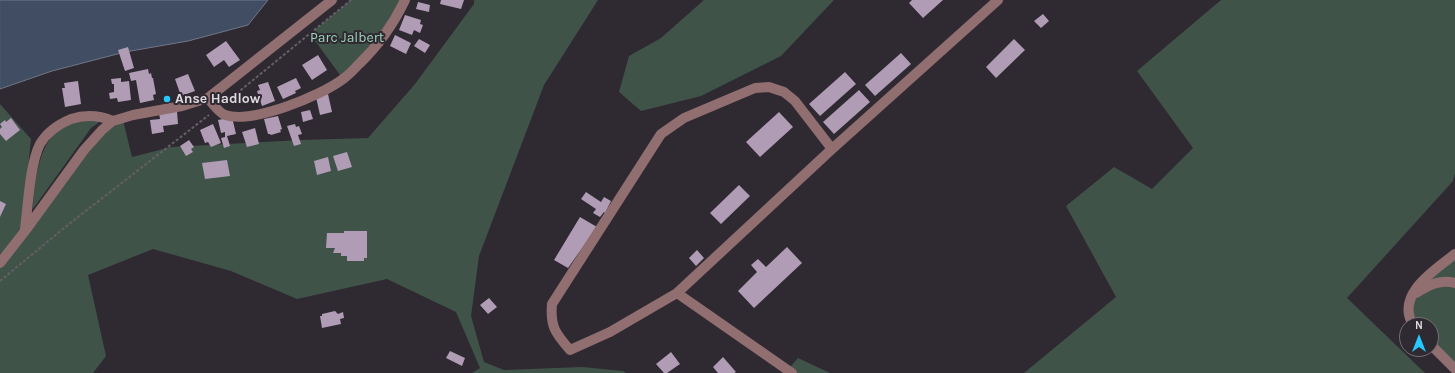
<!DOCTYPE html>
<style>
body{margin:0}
#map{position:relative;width:1455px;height:373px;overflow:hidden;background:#2f2931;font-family:Karla,sans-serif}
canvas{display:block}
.north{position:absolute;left:1399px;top:317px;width:40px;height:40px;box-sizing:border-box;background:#2f2931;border:1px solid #757077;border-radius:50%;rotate:0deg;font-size:11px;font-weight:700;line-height:16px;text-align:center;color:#dfdbe0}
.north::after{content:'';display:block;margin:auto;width:14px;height:18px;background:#27c8ff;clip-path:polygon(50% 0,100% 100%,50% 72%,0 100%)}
</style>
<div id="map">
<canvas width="1455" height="373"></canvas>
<div class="north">N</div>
</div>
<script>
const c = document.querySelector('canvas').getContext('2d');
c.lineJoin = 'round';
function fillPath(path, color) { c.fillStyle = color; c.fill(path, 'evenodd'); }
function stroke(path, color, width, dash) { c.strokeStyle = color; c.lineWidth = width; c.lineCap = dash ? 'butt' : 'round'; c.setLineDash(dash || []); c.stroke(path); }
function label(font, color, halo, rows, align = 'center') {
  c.font = font + ' Karla,sans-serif'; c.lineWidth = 4; c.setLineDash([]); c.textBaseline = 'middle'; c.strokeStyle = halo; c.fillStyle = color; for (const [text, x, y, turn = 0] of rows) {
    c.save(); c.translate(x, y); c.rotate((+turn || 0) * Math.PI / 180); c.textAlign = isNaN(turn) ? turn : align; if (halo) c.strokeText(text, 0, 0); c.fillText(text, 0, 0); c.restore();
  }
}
fillPath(new Path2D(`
 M351,0H405L397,18L343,79L310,34Z
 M474,0H598L544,85L479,256L471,316L484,362L504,370L582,367L623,371L626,373H472L480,368L456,312L387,279L297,299L231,271L153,249L88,275L106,356L93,373H0V104L31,139L23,220L36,213L98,140L107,132L123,120L132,157L171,147L301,140L368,138L415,84L474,4Z
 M704,0H834L781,56L701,96L641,111L619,92L629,56L661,38Z
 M1221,0H1455V173L1453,181L1347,298L1425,373H1024L1116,297L1066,206L1114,167L1152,189L1193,148L1137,71Z
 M98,119V123L91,128L33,209C34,184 38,145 60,128C71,120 85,119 98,119Z
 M1455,254V369L1431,345V325H1413V295Z
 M798,358L830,373H785Z`), '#405349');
const water = new Path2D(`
 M0,0H268L248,25L188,41L125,52L52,71L0,89Z`);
fillPath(water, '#404d63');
stroke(water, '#707888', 1);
fillPath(new Path2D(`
 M441,0H464L461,9L440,4Z
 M912,0H943L923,18L909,3Z
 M418,2L430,5L429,12L416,9Z
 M1043,14L1049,21L1041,28L1034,21Z
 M405,15L421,20L420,24L423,25L420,33L414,30L412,35L399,30Z
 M395,35L411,43L406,54L390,46Z
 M419,39L430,45L425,53L414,46Z
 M1014,39L1025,50L996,78L986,67Z
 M226,41L240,60L229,67L224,60L214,67L206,55Z
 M128,47L134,68L125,71L118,50Z
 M901,53L911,64L875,96L865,85Z
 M318,55L327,70L312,80L302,65Z
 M148,69L149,74L151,73L152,78H153L156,94L153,95L154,100L140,103L136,80L131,81L129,73Z
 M845,72L856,84L820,116L809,104Z
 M188,74L195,91L181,96L175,79Z
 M121,78V82L129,81L131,100L118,102L117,98L110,99L109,93L114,92V84H112L111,79Z
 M296,78L301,88L295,91L296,93L283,99L277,87Z
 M78,81L81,104L65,107L62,88H65L64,83Z
 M268,82L275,101L262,106L257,91L260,90L258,85Z
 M859,90L870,102L834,134L823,122Z
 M328,94L332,112L320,115L316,97Z
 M310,110L313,119L303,122L301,112Z
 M177,111L178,124L163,126L164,132L152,134L150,120L160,119L159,113Z
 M779,112L793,127L760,157L746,142Z
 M278,116L282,129L280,130L281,132L271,135L270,134H268L264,119Z
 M232,117L236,134L227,136L230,146L224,148L221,138L225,137V132L221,133L218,120Z
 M11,118L20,130L6,141L0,134V129L2,127L0,124L5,120L6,122Z
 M213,124L221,143L211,147L208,142L205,143L200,130Z
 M295,124L296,127L299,126L302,134L298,135L301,144L294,146L287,126Z
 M255,128L259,144L247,147L242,132Z
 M189,140L194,147L191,149L193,152L186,156L180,146Z
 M347,152L352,167L338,171L333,156Z
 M328,157L331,171L317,175L314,161Z
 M227,160L230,176L205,179L202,163Z
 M739,185L750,196L721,224L710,213Z
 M586,192L601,202L604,197L611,201L605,213L604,212L600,217L593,213L596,209L581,199Z
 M0,201L6,204L0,217Z
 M580,217L597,227L568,268L554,260Z
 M344,231H367V258H364V261H347V256H341V253H333L335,248H326L327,233H344Z
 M787,247L802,263L754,308L738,291L757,272L751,265L758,259L766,267Z
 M697,250L704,258L696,266L689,258Z
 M489,298L497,307L488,314L480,305Z
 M335,311L338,314L343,312L344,318L340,319L341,324L322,328L320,316H322V314Z
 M450,351L465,358L462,366L446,358Z
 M671,352L680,364L667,373H664L656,364Z
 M723,357L736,372L734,373H718L713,367Z`), '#b09db5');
stroke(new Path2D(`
 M225,103L351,0
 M0,281L69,224L209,115`), '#645f66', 2, [3, 2]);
stroke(new Path2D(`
 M208,98C213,104 218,112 225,115C252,124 321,96 343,79C349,75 354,69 359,64C379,45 393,25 405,0
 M832,149L795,101L784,92L769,87L755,88L684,118L661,134L552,304C550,326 555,333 570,350L610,332L677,293L832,149L998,0
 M25,229C28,206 30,163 40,144C47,132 59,124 71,119C86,114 99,115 113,121
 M0,263L25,231L84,150L102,130L113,121L133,115L182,106L208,98L332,0
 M677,293L792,373
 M1416,293C1429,285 1440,279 1455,283
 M1413,325C1395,294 1435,270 1455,254
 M1431,345L1455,369`), '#916e70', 10);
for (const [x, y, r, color] of [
 [167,99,4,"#27c8ff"]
]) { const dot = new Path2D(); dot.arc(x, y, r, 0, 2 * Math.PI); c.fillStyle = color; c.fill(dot); stroke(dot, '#2f2931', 1.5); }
label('14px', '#9cd4b7', '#2f2931', [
 ["Parc Jalbert",347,38]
]);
label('bold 14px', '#dfdbe0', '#2f2931', [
 ["Anse Hadlow",175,99]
], 'left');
</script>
